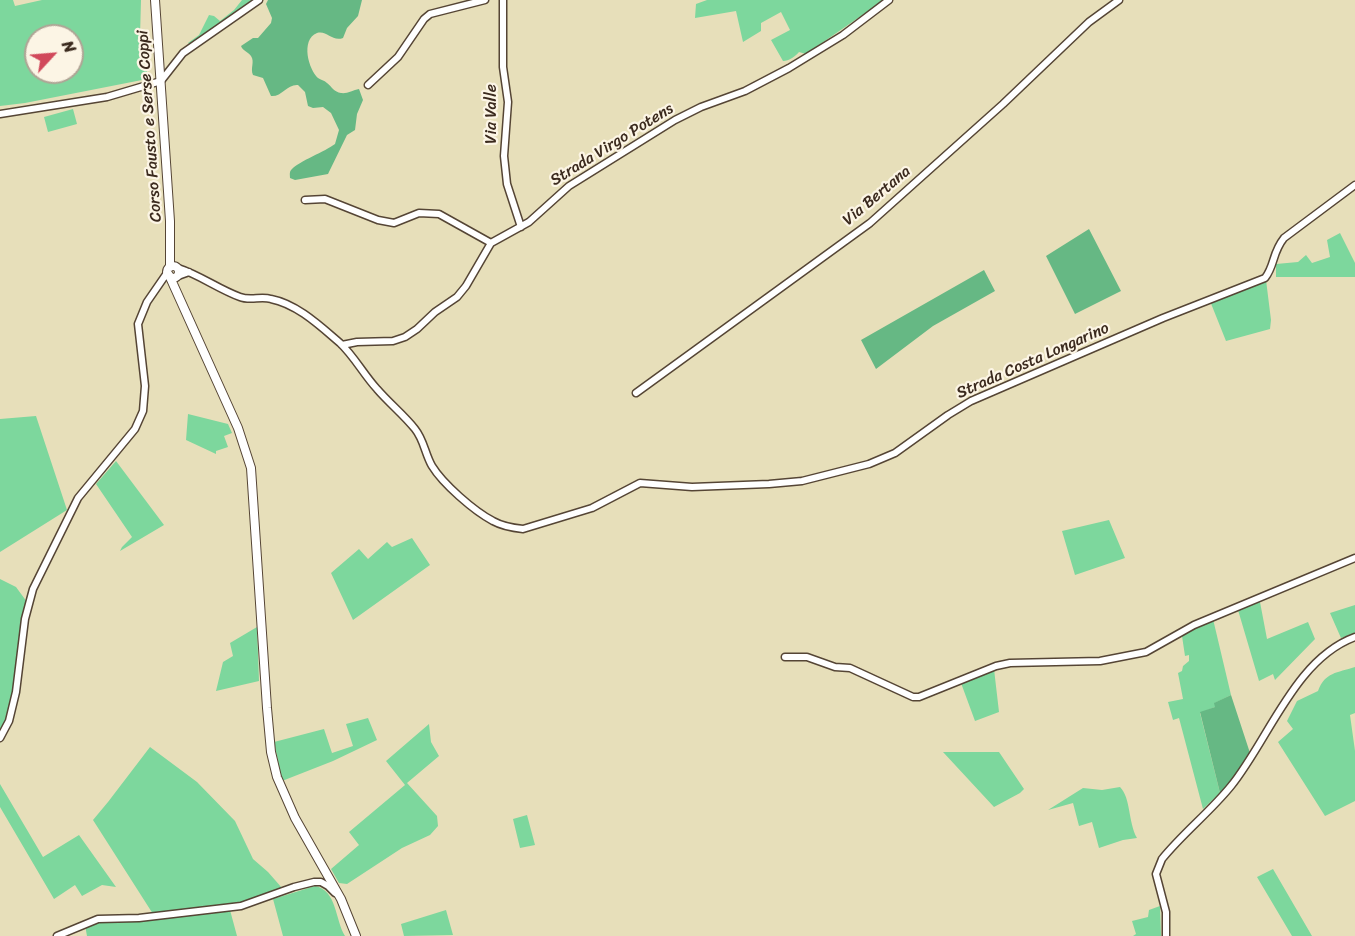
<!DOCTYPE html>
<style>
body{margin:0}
#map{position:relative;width:1355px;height:936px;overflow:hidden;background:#e7dfba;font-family:Sriracha,sans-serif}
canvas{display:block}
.north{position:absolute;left:24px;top:24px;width:60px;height:60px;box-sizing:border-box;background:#fcf5e5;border:2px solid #afa495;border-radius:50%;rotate:64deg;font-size:16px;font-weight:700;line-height:24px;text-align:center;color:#3b2a1e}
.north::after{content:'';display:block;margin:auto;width:21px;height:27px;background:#d1495b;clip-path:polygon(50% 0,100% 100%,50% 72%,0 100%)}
</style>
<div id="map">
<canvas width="1355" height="936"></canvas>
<div class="north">N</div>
</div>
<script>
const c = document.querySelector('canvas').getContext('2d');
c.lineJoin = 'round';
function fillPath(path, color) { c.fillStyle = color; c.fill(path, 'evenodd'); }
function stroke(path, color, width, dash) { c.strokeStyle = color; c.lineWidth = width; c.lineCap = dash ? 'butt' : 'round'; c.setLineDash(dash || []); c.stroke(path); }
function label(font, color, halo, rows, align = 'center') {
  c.font = font + ' Sriracha,sans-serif'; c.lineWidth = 4.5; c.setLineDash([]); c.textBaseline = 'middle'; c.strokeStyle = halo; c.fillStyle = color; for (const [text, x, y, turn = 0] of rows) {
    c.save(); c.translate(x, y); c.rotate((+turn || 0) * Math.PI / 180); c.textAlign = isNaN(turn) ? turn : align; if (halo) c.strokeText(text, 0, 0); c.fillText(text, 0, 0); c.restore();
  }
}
fillPath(new Path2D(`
 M0,0H13L15,6L42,0H141L140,37L148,76L142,80L25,103L0,106ZM36,36H72V72H36Z
 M242,0H254L190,45L188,43L199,35L209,15L214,16L220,21L234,10Z
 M707,0H884L806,54L799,52C796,56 789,61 783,61L771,40L790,30L781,12L761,23V31L743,42L736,11L695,18L696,4Z
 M73,109L77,124L48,132L44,117Z
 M1340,233L1355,263V277H1276V264L1298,262L1306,255L1312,263L1330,257L1327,240Z
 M1266,280L1271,320L1270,329L1226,341L1210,301Z
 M188,414L228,424L232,433L224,436L228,447L216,451V454L186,440Z
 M36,416L67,510L0,552V419Z
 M116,461L164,525L120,551L122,547L132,537L96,484Z
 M1109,520L1125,558L1075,575L1062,531Z
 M412,538L430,565L353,620L331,573L359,549L368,559L387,542L392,547Z
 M0,579L16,587L27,602C17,639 21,701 0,732Z
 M1260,602L1267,639L1308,622L1315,639L1275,680L1273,674L1259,681L1238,610Z
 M1355,605V633L1341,638L1330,613Z
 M1213,619L1231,695L1215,703V707L1200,713L1220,793L1203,809L1179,718L1173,720L1168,702L1183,699L1178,673L1182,671L1183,666L1189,661V655L1185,656L1182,636Z
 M257,627L259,681L216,691L223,662L233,656L230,643Z
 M1355,667V713L1350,715L1355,751V801L1325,816L1278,742L1293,729L1287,721L1297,701L1318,691C1325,672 1337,673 1355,667Z
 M994,669L999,712L975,721L961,683Z
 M368,718L377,740L333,761L282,781L274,742L324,729L332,753L353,746L346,724Z
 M429,724L431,742L439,756L407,783L437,816L438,826L430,835L402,848L347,884L339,883L331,869L359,845L349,832L405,785L386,761Z
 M150,747L197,782L235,821L253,859L268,872L282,888L233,905L153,914L93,820L108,802Z
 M943,752H999L1024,789L1020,793L994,807Z
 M0,784L43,857L79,835L116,887L102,885L82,896L75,885L54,899L0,807Z
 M1120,787C1131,798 1128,822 1137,838L1123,840L1099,848L1092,822L1079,826L1073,803L1048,810L1083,788L1102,790Z
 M527,815L535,845L520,848L513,819Z
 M1273,869L1312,936H1292L1257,877Z
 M315,886C337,890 335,920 345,936H283L273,899Z
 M1160,906L1161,936H1133L1136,934L1132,921L1148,917L1149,910Z
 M230,910L237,936H87L85,925L98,921Z
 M446,910L453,935L404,936L401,924Z`), '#7dd79d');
fillPath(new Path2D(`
 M268,0H362L358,16L347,28L343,38C332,42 327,30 317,33C300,40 309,70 318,78C321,80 324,80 327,83C332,87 334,92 341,93C347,94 353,90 359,89L363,100L357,114L355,130L347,135L328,174L295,180L290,178C290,174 289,172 292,169C298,162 326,151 335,144L339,130L331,113L323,107L313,108L308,106L305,92L298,85C287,84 282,97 271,96L263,78L253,75C250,68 255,62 251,56C247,51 243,51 241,46L253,38H258L271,23L272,18L266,4Z
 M1089,229L1121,291L1075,314L1046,256Z
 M984,270L995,291L933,326L876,369L861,340Z
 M1231,695L1250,753L1229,784L1220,793L1200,712L1215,707L1214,703Z`), '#66b884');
const minor = new Path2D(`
 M503,0V67L508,102L504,156L507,184L521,227
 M368,85L398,57L424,19L430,14L485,0
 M0,114L107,97L161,81L183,53L259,0
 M305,200L325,199L378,220L394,223L419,213L439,214L491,243
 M178,268C200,275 218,289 240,297C250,301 261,296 271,299C297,304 320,326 340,343C354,356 364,375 377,389C389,403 404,415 415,429C424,440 425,454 432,466C443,484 474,511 493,521C502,526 513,528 523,529L592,508L640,483L692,487L769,484L802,481L869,464L895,453L948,415L971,401L1163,318L1265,278C1275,265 1272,253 1284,238L1355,185
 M178,276L189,272
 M342,345L357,342L393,341L405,337L417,329L435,312L457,297L466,286L491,243L529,222L569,186L675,120L701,107L745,91L789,68L843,35L889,0
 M636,393L870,223L1003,104L1089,22L1119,0
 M785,657H807L835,667L850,668L913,697H919L996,666L1010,663L1100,661L1146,652L1194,625L1355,558
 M0,738L9,721L16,692L25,619L33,589L78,498L135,429L143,411L145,386L138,324L147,302L167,273
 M57,936L98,919L139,918L241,906L294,887L314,882H321L328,886L335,893
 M1166,936V912L1156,874L1162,859C1183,833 1210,812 1231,786C1269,739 1295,659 1355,637`);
const tertiary = new Path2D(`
 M155,0L170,221V267
 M167 272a6 6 0 1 1 12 0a6 6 0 1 1-12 0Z
 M169,275L238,428L251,468L267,708L271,752L277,777L295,818L341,899L356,936`);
stroke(minor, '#554535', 9);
stroke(tertiary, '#554535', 10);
stroke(minor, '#fff', 6);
stroke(tertiary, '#fff', 8);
label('16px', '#3b2a1e', '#fcf5e5', [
 ["Via Valle",492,114,-90],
 ["Corso Fausto e Serse Coppi",150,126,-94],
 ["Strada Virgo Potens",612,145,-32],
 ["Via Bertana",877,196,-40],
 ["Strada Costa Longarino",1033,361,-24]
]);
</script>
